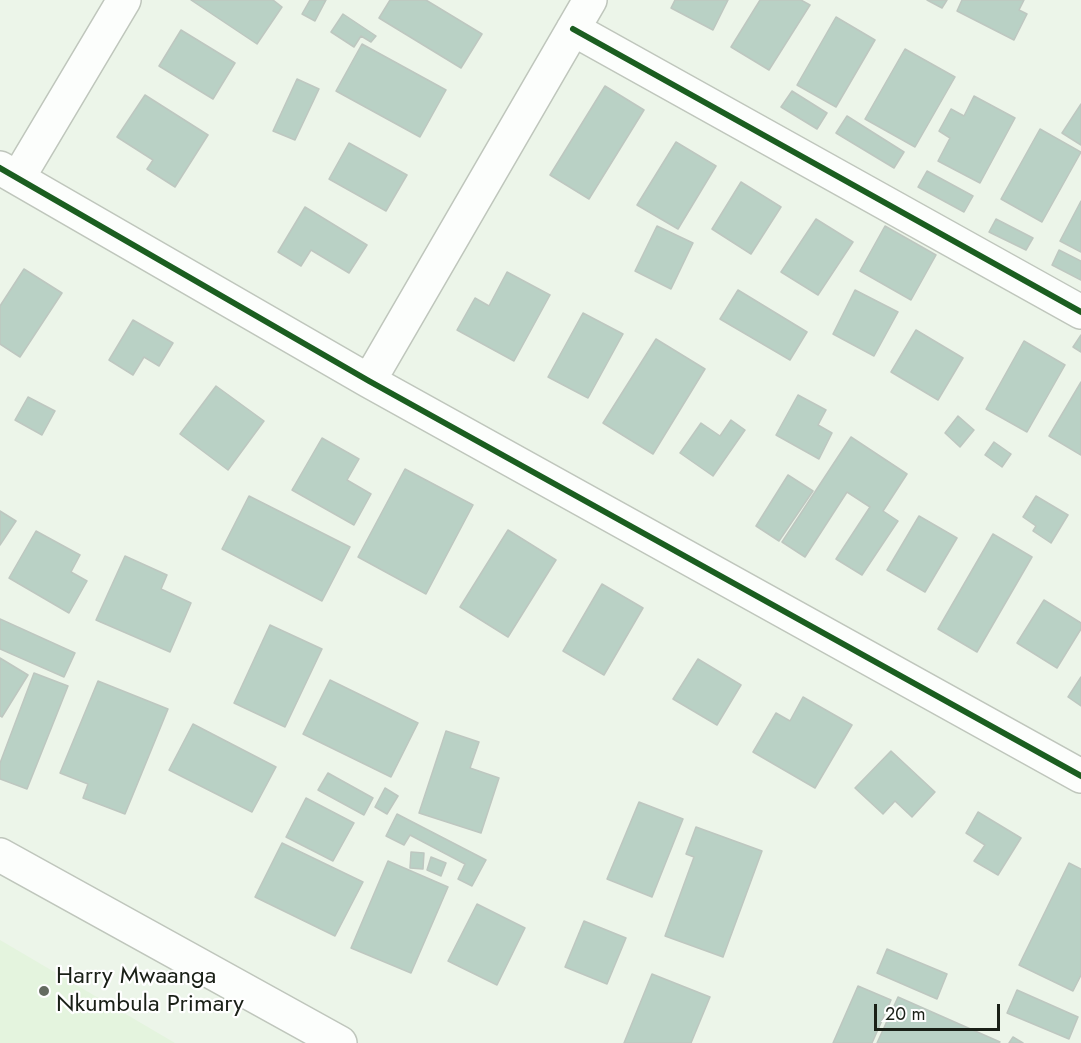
<!DOCTYPE html>
<style>
body{margin:0}
#map{position:relative;width:1081px;height:1043px;overflow:hidden;background:#ecf5e9;font-family:Jost,sans-serif}
canvas{display:block}
.scale{position:absolute;left:874px;top:1004px;width:126px;height:27px;box-sizing:border-box;border:3px solid #1a2017;border-top:0;padding-left:8px;font-size:18px;line-height:21px;white-space:nowrap;color:#1a2017;-webkit-text-stroke:4px #fff;paint-order:stroke}
</style>
<div id="map">
<canvas width="1081" height="1043"></canvas>
<div class="scale">20 m</div>
</div>
<script>
const c = document.querySelector('canvas').getContext('2d');
c.lineJoin = 'round';
function fillPath(path, color) { c.fillStyle = color; c.fill(path, 'evenodd'); }
function stroke(path, color, width, dash) { c.strokeStyle = color; c.lineWidth = width; c.lineCap = dash ? 'butt' : 'round'; c.setLineDash(dash || []); c.stroke(path); }
function label(font, color, halo, rows, align = 'center') {
  c.font = font + ' Jost,sans-serif'; c.lineWidth = 4.5; c.setLineDash([]); c.textBaseline = 'middle'; c.strokeStyle = halo; c.fillStyle = color; for (const [text, x, y, turn = 0] of rows) {
    c.save(); c.translate(x, y); c.rotate((+turn || 0) * Math.PI / 180); c.textAlign = isNaN(turn) ? turn : align; if (halo) c.strokeText(text, 0, 0); c.fillText(text, 0, 0); c.restore();
  }
}
fillPath(new Path2D(`
 M0,940L175,1043H0Z`), '#e4f4de');
const building = new Path2D(`
 M191,0H273L282,7L257,44Z
 M310,0H326L315,21L302,14Z
 M390,0H426L482,34L461,68L379,18Z
 M675,0H728L713,30L671,8Z
 M760,0H801L810,5L769,70L731,47Z
 M927,0H947L942,8Z
 M962,0H1024L1019,10L1027,14L1014,40L957,11Z
 M343,14L376,36L371,42L361,36L354,47L331,32Z
 M836,17L875,40L836,107L797,85Z
 M181,30L235,63L213,99L159,66Z
 M362,44L446,90L420,137L336,91Z
 M905,49L955,77L915,147L865,119Z
 M297,79L319,89L295,140L273,131Z
 M605,86L644,110L589,199L550,175Z
 M792,91L827,113L817,129L781,107Z
 M145,95L208,135L175,187L147,169L153,160L117,137Z
 M974,96L1015,118L980,183L938,161L950,138L939,131L951,109L964,116Z
 M1081,104V145L1062,133Z
 M847,116L904,152L894,168L836,133Z
 M1040,129L1081,152L1042,222L1001,199Z
 M676,142L716,166L678,229L637,205Z
 M349,143L407,175L386,211L329,179Z
 M927,171L973,196L964,212L918,187Z
 M741,182L781,207L751,254L712,229Z
 M1081,201V252L1060,241Z
 M305,207L367,245L349,273L311,250L301,266L278,252Z
 M816,219L853,242L818,295L781,272Z
 M996,219L1033,238L1026,250L989,232Z
 M657,226L693,243L671,289L635,271Z
 M885,226L936,255L911,300L860,271Z
 M1059,250L1081,261V280L1052,265Z
 M24,269L62,293L20,357L0,344V306Z
 M507,272L550,295L514,361L457,330L475,298L489,306Z
 M738,290L807,332L790,360L720,319Z
 M855,290L898,312L874,356L833,334Z
 M583,313L623,334L588,398L548,377Z
 M133,320L173,343L159,366L144,357L133,375L109,360Z
 M916,330L963,358L938,400L891,372Z
 M1081,335V352L1073,347Z
 M656,339L705,369L653,454L603,423Z
 M1024,341L1065,365L1027,432L986,409Z
 M1081,382V455L1049,436Z
 M216,386L264,421L228,470L180,434Z
 M798,395L826,410L818,425L832,433L819,459L776,435Z
 M28,397L55,411L42,435L15,420Z
 M958,416L974,430L960,447L945,433Z
 M731,420L745,430L713,476L680,453L701,423L720,436Z
 M851,437L907,474L883,511L898,521L862,575L836,559L870,507L847,492L805,557L782,542Z
 M322,438L359,459L347,480L371,494L354,525L292,490Z
 M994,442L1011,454L1002,467L985,455Z
 M405,469L473,505L426,594L358,557Z
 M788,475L813,491L779,541L756,526Z
 M249,496L350,547L322,601L222,549Z
 M1036,496L1068,515L1051,543L1033,531L1036,526L1023,517Z
 M0,511L16,521L0,545Z
 M919,516L957,538L925,592L887,570Z
 M508,530L556,560L508,637L460,607Z
 M36,531L80,555L71,572L87,581L69,613L9,578Z
 M993,534L1032,557L977,652L938,629Z
 M125,556L167,575L161,589L191,603L170,652L96,620Z
 M602,584L643,608L604,675L563,651Z
 M1044,600L1081,623V629L1057,668L1017,643Z
 M0,619L75,653L64,677L0,649Z
 M270,625L322,649L285,727L234,703Z
 M0,658L28,675L2,717L0,716Z
 M698,659L741,685L717,725L673,699Z
 M34,673L68,686L27,789L0,779V763Z
 M1081,677V706L1068,697Z
 M330,680L418,723L391,777L303,734Z
 M98,681L168,709L125,814L83,798L88,784L60,773Z
 M803,697L852,725L815,788L753,752L776,713L790,721Z
 M193,724L276,767L252,812L169,770Z
 M446,731L479,742L470,768L499,778L481,833L419,813Z
 M891,751L935,792L912,817L895,801L883,814L855,788Z
 M328,773L373,798L364,815L318,790Z
 M385,788L398,796L387,814L375,807Z
 M306,798L354,823L333,861L286,837Z
 M639,802L683,819L652,897L607,879Z
 M978,812L1021,838L998,875L974,861L985,845L966,833Z
 M397,814L486,860L472,886L458,879L465,864L410,835L404,845L386,836Z
 M696,827L762,851L723,957L665,936L694,857L686,854Z
 M282,843L363,882L335,936L255,897Z
 M411,852L424,853L423,869L410,868Z
 M431,857L446,863L441,876L427,870Z
 M388,861L448,887L411,973L351,948Z
 M1069,863L1081,869V975L1073,991L1019,965Z
 M477,904L525,928L497,985L448,961Z
 M584,921L626,938L607,984L565,967Z
 M887,949L947,974L937,999L877,973Z
 M652,974L710,997L691,1043H624Z
 M858,986L891,1000L872,1043H833Z
 M1017,990L1078,1017L1069,1039L1007,1013Z
 M898,997L1000,1042L999,1043H877Z
 M1013,1037L1023,1043H1009Z`);
fillPath(building, '#b9d1c5');
stroke(building, '#bec7c0', 1.5);
const street = new Path2D(`
 M573,29L1081,312
 M0,168L369,381L1081,776
 M18,178L124,0
 M369,381L590,0
 M0,855L340,1043`);
stroke(street, '#bfc6bc', 36);
stroke(street, '#fcfefc', 33);
stroke(new Path2D(`
 M573,29L1081,312
 M0,168L369,381L1081,776`), '#1b5e20', 6);
for (const [x, y, r, color] of [
 [44,991,6,"#646b60"]
]) { const dot = new Path2D(); dot.arc(x, y, r, 0, 2 * Math.PI); c.fillStyle = color; c.fill(dot); stroke(dot, '#fff', 2); }
label('24px', '#1a2017', '#fff', [
 ["Harry Mwaanga",56,977],
 ["Nkumbula Primary",56,1005]
], 'left');
</script>
